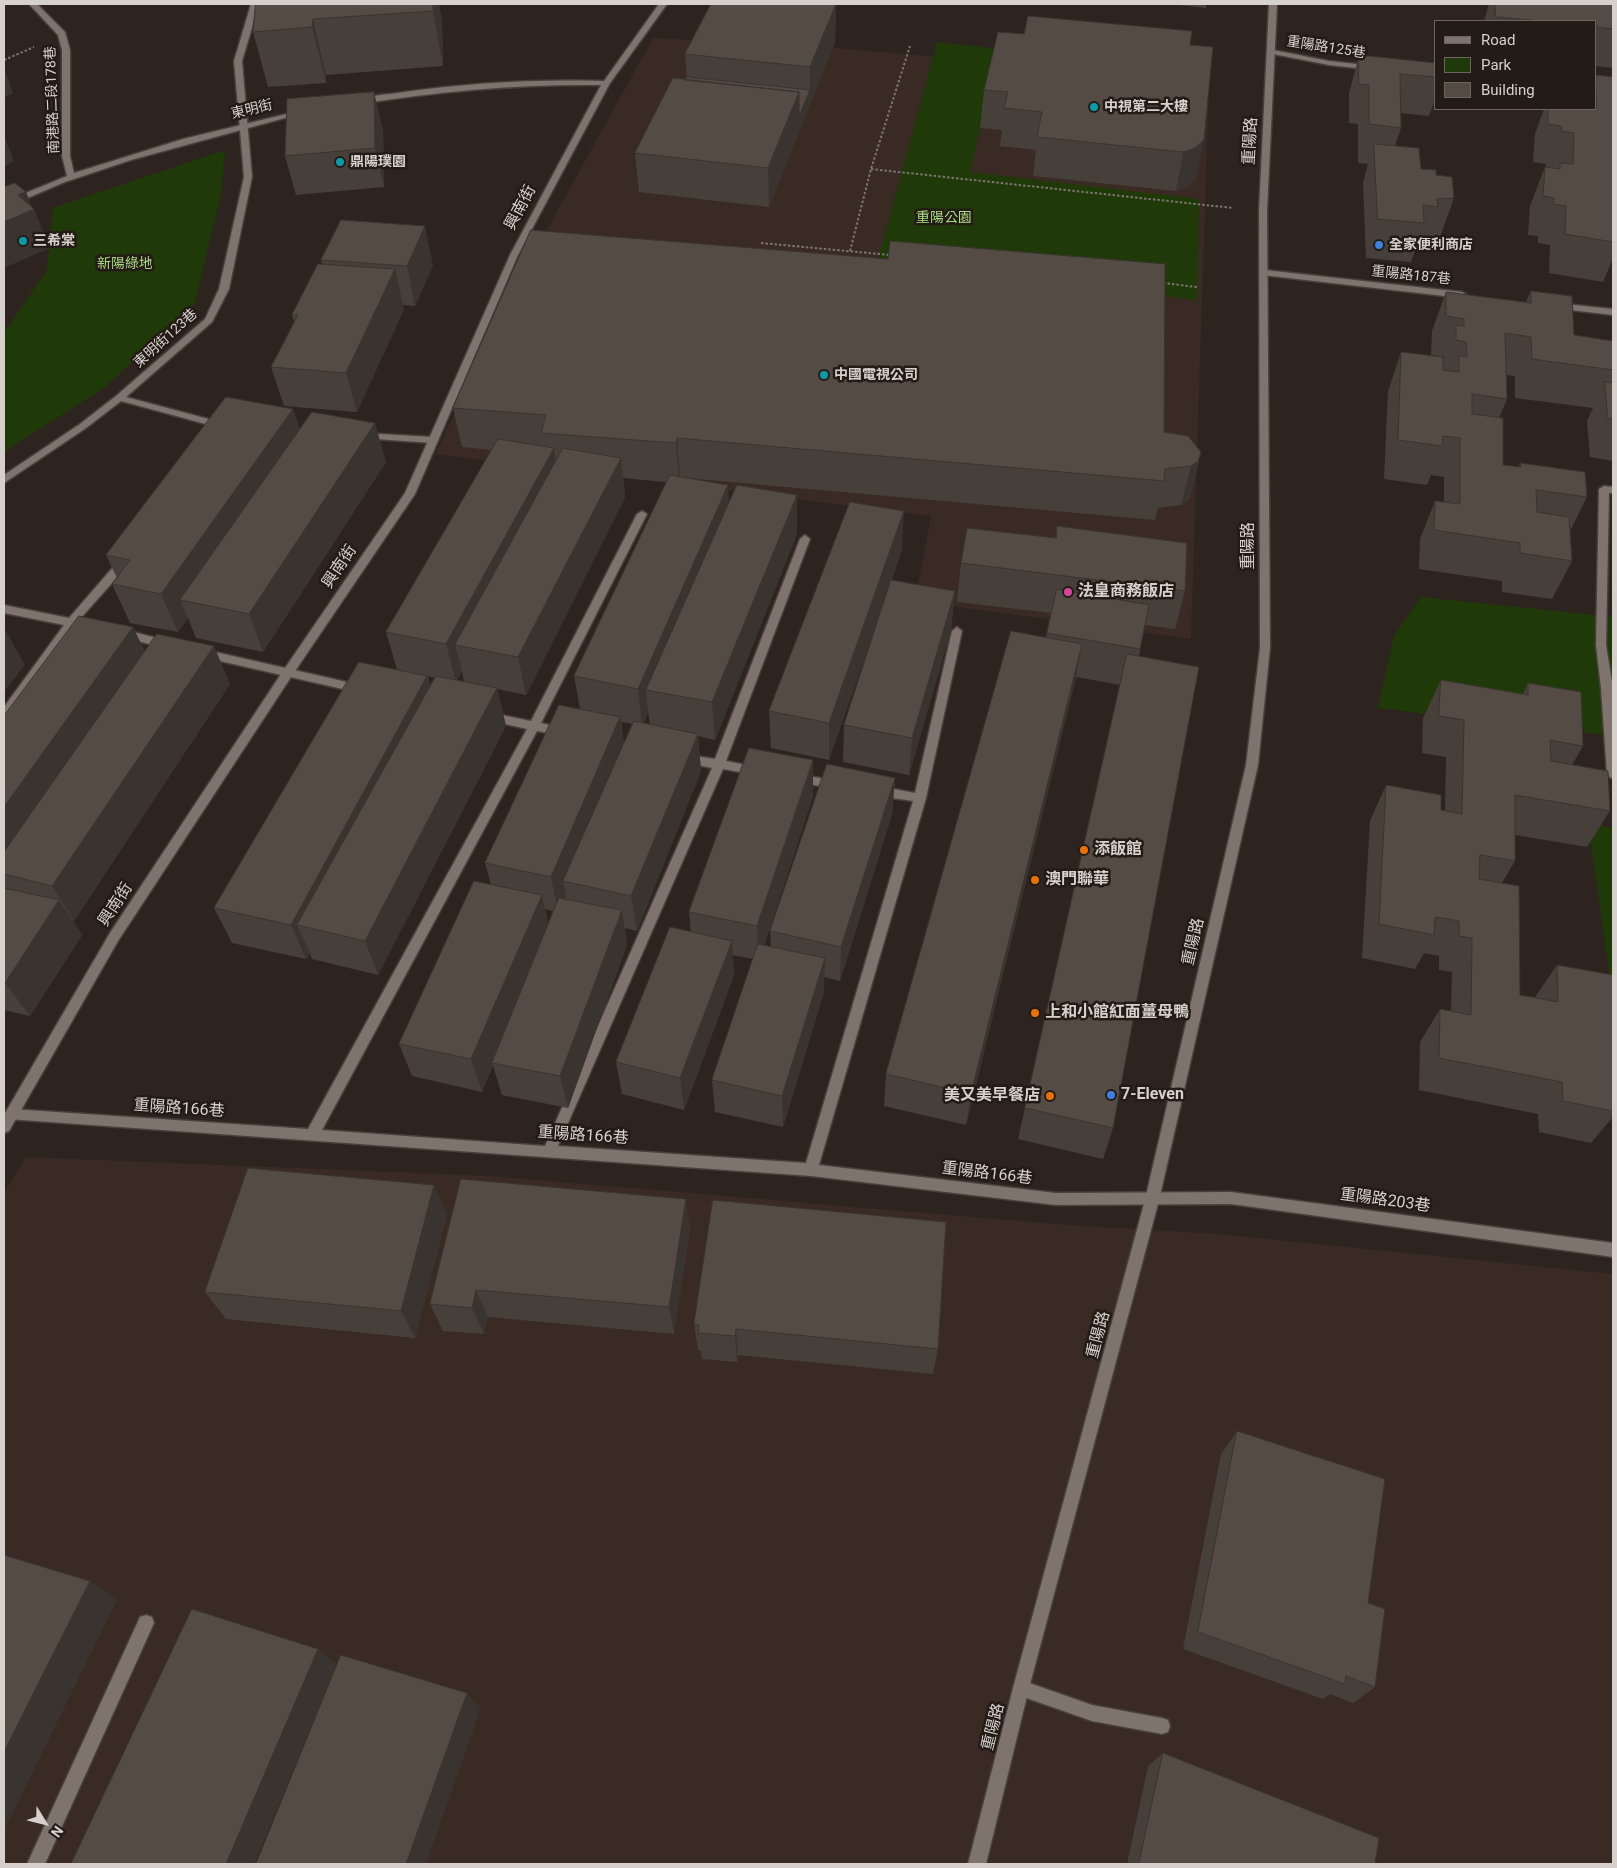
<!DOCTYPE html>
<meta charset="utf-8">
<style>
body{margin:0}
#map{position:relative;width:1617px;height:1868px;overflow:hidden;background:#2d241f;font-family:Roboto,sans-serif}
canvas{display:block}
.frame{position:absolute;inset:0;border:5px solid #d7d1ce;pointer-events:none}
.legend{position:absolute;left:1434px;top:20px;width:162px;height:90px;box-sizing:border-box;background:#231b16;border:1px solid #6b6460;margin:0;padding:6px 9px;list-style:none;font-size:15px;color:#d7d1ce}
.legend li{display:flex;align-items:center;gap:10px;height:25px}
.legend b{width:25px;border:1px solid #6b6460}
.north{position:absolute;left:20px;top:1798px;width:50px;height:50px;-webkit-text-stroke:4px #231b16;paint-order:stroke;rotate:126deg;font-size:14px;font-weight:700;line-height:20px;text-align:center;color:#d7d1ce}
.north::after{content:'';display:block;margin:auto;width:18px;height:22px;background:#d7d1ce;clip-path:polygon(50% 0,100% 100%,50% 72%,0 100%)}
</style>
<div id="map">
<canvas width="1617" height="1868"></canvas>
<div class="frame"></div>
<ul class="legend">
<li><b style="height:6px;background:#7e736d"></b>Road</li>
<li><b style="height:14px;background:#203908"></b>Park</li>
<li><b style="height:14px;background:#534b44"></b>Building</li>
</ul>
<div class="north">N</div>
</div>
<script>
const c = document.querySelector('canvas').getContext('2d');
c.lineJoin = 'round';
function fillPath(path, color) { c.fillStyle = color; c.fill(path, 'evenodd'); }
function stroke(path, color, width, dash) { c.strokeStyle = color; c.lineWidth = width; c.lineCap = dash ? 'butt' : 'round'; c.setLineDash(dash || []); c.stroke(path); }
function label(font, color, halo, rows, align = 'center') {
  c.font = font + ' Roboto,"Noto Sans TC",sans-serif'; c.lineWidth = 5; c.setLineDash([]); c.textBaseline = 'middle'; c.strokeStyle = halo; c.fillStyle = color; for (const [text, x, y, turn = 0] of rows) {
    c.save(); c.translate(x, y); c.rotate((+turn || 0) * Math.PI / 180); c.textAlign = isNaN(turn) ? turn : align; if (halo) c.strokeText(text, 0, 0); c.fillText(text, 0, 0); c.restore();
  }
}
fillPath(new Path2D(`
 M653,38L837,48L1209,82L1191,639L915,601L931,516L435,454L529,262Z
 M26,1157L490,1176L1067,1225L1219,1234L1613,1274V1864H4V1193Z`), '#392b23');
fillPath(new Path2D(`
 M937,42L998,49L970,172L1199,199L1197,300L877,264Z
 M225,150L221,194L194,305L105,387L4,452V333L47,270L53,208Z
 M1421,597L1613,617V736L1378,708L1394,636Z
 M1588,824L1613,828V999Z`), '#203908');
const service = new Path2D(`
 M251,4H259L242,61L252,177L229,289L212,322L126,397L227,424L229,426L224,429L121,401L86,428L4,483V475L80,424L116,396L205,319L219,289L244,177L234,61Z
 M363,433L433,437L438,440L433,443L360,438V434Z
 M642,511L647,514L541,723L567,729L569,732L563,736L537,731L322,1130L545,1146L712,768L683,762L677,758L683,754L715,759L800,539L805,535L810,539L726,761L757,767L763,771L757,775L723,769L558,1146L806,1163L913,801L878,796L872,791L878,786L915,793L952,631L957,627L962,631L926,798L819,1165L1056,1193L1231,1192L1613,1243V1257L1231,1204L1056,1205L811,1176L7,1119L5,1115L7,1111L12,1109L308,1129L527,729L487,720L481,716L487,712L531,721L637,514Z
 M125,557L130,561L129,564L79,620L94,623L95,626L94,629L90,630L74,627L8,718L4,719V707L64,625L4,613V605L69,618L121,558Z
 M122,629L172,642L173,645L168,649L118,636L117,633Z
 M1601,641L1606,645L1613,688L1607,692L1601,688L1596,645Z
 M202,649L360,685L366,689L360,693L198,656L197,653L198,650Z
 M796,774L838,781L844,785L838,789L796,782L790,778Z
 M146,1615L152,1617L154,1623L45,1864H27L140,1617Z
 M1021,1680L1092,1705L1162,1718L1168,1720L1170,1726L1168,1732L1162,1734L1092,1721L1015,1694L1013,1688L1015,1682Z`);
const minor = new Path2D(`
 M29,4H37L65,32L70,50V156L74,173L183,139L303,110L307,112L131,160L65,182L4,208V202L67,176L62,156V50L58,35Z
 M659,4H667L610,83L518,255L415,494L291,677L118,941L9,1131L4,1133V1115L110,933L283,671L405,493L510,255L601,85C520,84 440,91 360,104L356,102C365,95 385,95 397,93C466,83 534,79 604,81Z
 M1268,49L1329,61L1374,66L1378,68L1374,70L1329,65L1268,53Z
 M1265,270L1462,292L1467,295L1462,298L1262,275V271Z
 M1556,303L1613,309V315L1553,308L1551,306Z
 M1604,486L1613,487V493H1609L1606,645L1601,649L1596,645L1599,489Z
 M1607,684L1613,688V779L1607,775L1601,688Z`);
const tertiary = new Path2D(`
 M1269,4H1277L1267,211L1270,648L1258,765L1159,1200L1029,1688L986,1864H968L1013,1688L1145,1200L1246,765L1260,648L1259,211Z`);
stroke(service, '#47403c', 3);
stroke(minor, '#47403c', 3);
stroke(tertiary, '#47403c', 3);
stroke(new Path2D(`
 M4,60L34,47
 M871,169L1233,208
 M761,243L890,255
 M850,251L871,169L910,46
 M1163,283L1197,287`), '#7c7470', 2, [2.5, 2]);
fillPath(service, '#7e736d');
fillPath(minor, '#7e736d');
fillPath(tertiary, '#7e736d');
fillPath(new Path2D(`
 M256,4H439L442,22L443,66L326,75V83L268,87L253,32Z
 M836,4L835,42L769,207L639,192L635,153L687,77L685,54Z
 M1170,4H1206V8Z
 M1489,4H1613V68L1596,66V21H1484Z
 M1024,34L1190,45L1196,179L1188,187L1176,191L1033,176L1036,150L1000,146L1002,130L980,128L984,90Z
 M1359,55L1436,63V97L1429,116L1400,113L1401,128L1395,146L1421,169L1436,175L1454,198L1440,237L1427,238L1425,246L1417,245L1411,262L1366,258L1363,183L1368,164L1358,163V124L1349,123V94Z
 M1613,77V258L1603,282L1549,273L1550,245L1538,243V236L1528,235L1530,206L1545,167H1546V164L1533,162L1535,134L1544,109H1596Z
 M383,130L384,187L296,195L285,156Z
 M321,260L433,265L415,306L403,305L404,309L357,412L284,406L271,367L294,322L292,315L322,264Z
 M1531,291L1574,335L1613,341V461L1590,457L1587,421L1593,408L1515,398V376L1506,375L1507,399L1499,418L1503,465L1519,467L1520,463L1587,497L1570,531L1572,561L1552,599L1502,592V581L1419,569L1420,539L1435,501L1444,502V477L1431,475L1427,485L1384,479L1388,391L1401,352L1443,359L1444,357L1431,355L1432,331L1446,292L1526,302Z
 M453,408L1164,432L1201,452L1192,491L1189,500L1181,505L1158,508L1155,520L686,478L729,503L797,495V534L715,740L698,736L701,771L637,931L625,928L627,945L568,1108L502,1095L493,1066L482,1092L412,1076L399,1044L491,885L485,863L580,709L574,676L667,482L623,478L625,497L526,695L497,689L506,726L378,975L312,959L310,953L306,959L232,943L214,908L397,669L386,632L492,450L462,447ZM462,671L464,682L457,680ZM428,676L435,678L430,686ZM648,712L650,724L644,723ZM621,722L633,724L624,744ZM545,909L553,911L548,924Z
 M293,409L300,430L386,462L263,652L196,638L188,618L178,632L130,623L112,584L117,578L106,555Z
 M1057,526L1185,591L1175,629L1145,625L1139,656L1113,1128L1103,1159L1018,1139L1120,685L1076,677L966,1125L884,1106L886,1074L1046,638L1051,613L957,602L961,563L1055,538Z
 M902,550L829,760L771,748L769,711Z
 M955,591L951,630L909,775L843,762L844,725Z
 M133,627L145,652L230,684L74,921L72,920L82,935L30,1016L4,1010V716Z
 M1441,680L1523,694L1528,683L1583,746L1572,765L1610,811L1587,847L1515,835V861L1502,883L1520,995L1535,997L1557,965L1613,975V1117L1591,1143L1539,1132L1538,1114L1419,1090L1420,1042L1440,1009L1451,1011L1452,972L1439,970V956L1424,953L1415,969L1362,958L1370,821L1386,785L1441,810H1445L1446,757L1422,753L1423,718Z
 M813,760V796L764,946L771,947L770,931L895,778L892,814L840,981L824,977V992L783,1127L715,1112L712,1080L753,959L732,955L734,975L684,1110L622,1094L616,1062L691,932L689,912Z
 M461,1179L690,1228L674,1334L488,1317L484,1334L443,1331L430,1304Z
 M447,1214L415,1338L226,1319L205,1292Z
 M694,1324L938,1349L933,1374L738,1355L737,1362L702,1359L701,1351L698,1350Z
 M1237,1431L1368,1603L1375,1687L1353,1703L1330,1694L1323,1699L1183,1649L1221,1454Z
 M1163,1753L1375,1864H1127L1148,1766Z`), '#47403a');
fillPath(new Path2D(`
 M433,4H439L442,22L443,66L433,11Z
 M836,4L835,42L769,207L768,168L799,92L810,90V67Z
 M313,19L326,75V83L312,27Z
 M4,68L13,93L4,98Z
 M374,92L383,130L384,187L375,148Z
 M4,136L14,161L4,167Z
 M1204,140L1196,179L1188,187L1176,191L1183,152Z
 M26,192L33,209H34L50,248L4,268V222L18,195Z
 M425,226L433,265L415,306L407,266Z
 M395,269L404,309L357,412L346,373Z
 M293,409L305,448L180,600L188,618L178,632L161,594Z
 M375,423L386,462L263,652L249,614Z
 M677,438L680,477L679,482L676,443Z
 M554,448L560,487L455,645L462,671L456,682L446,644Z
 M1201,452L1192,491L1189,500L1181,505L1191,466Z
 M621,458L625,497L526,695L518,657Z
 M728,485L730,524L646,690L648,712L642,726L638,689Z
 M797,495V534L715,740L712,702Z
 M904,511L902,550L829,760V723Z
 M955,591L951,630L909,775L912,738Z
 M133,627L151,665L4,874V807Z
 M4,628L25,665L4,692Z
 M1082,644L1075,682L966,1125L971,1094Z
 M214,646L230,684L74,921L52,886Z
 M427,676L438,713L297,925L310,953L306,959L291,925Z
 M497,688L506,726L378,975L365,941Z
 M620,717L625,754L563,881L566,895L558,912L551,877Z
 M698,734L701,771L637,931L631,896Z
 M813,760V796L759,961L757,926Z
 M895,778L892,814L840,981L841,947Z
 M542,895L549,930L492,1063L493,1066L482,1092L471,1059Z
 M59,900L82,935L30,1016L5,983Z
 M622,910L627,945L568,1108L560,1076Z
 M732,941L734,975L684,1110L680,1078Z
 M825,958L824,992L783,1127L782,1096Z
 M434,1185L447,1214L415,1338L401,1311Z
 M686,1199L690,1228L674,1334L669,1307Z
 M476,1290L488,1317L484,1334L472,1308Z
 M736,1329L738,1355L737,1362L735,1336Z
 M90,1581L117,1600L4,1831V1752Z
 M318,1649L337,1665L254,1864H226Z
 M467,1693L481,1708L426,1864H406Z`), '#3a3430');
const building = new Path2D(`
 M256,4H433V11L313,19L312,27L253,32Z
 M711,4H836L810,67L685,54Z
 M1495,4H1613V29L1596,27V21H1540L1496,17Z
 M1028,16L1192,31L1190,45L1213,47L1204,140L1195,148L1183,152L1037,137L1042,112L1004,108L1008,92L984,90L998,32L1024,34Z
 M1359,55L1436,63V77L1400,74L1401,128L1369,124V85L1359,84Z
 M1596,75L1613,77V242L1565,234L1566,206L1554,204V198L1543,196L1545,167L1560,169V163L1573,164L1574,133L1561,131V126L1548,124V109H1596Z
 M687,77L810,90L799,116V92L685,80Z
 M673,78L799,92L768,168L635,153Z
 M374,92L375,148L285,156L287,99Z
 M1374,144L1419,148L1421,169L1436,170V175L1452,177L1454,198L1437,199L1438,207L1423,205L1424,223L1378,219Z
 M15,183L26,192L18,195L34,209L4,222V187Z
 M341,220L425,226L407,266L321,260Z
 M531,230L888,259L890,241L1165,264L1164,432L1188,436L1201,452L1198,461L1191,466L1165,469L1164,481L677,438L676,443L541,433L546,415L453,408Z
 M318,264L395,269L346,373L271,367L298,315H292Z
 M1531,291L1572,296L1574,335L1613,341V370L1532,359L1531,337L1505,333L1507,399L1472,394V414L1503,418V465L1521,467L1520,463L1585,472L1587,497L1536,490L1537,512L1569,517L1572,561L1520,553V543L1434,530L1435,501L1460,504V438L1443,436L1442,446L1398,440L1401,352L1443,357V370L1459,372V356L1467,357L1466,342L1456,340V325L1464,326V319L1446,316V292L1531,303Z
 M1605,382L1613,383V419L1608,418Z
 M226,397L293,409L161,594L112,584L130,560L106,555Z
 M312,412L375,423L249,614L180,600Z
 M498,439L554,448L446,644L386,632Z
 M563,448L621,458L518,657L455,645Z
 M670,475L728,485L638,689L574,676Z
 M737,485L797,495L712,702L646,690Z
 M850,502L904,511L829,723L769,711Z
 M1057,526L1187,543L1185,591L961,563L967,528L1056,538Z
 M891,580L955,591L912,738L844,725Z
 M1057,589L1149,605L1140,649L1047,633Z
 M79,616L133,627L4,807V716Z
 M1011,631L1082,644L971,1094L886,1074Z
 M157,634L214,646L52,886L4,874V852Z
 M1127,654L1199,667L1113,1128L1025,1108Z
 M359,662L427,676L291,925L214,908Z
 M436,676L497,688L365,941L297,925Z
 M1441,680L1528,695V683L1581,692L1583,746L1550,740L1551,761L1608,771L1610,811L1515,795V861L1480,855L1479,879L1519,886L1520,995L1558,1002L1557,965L1613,975V1111L1563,1101L1562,1082L1439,1058L1440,1009L1471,1015L1472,938L1459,936V921L1435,917L1434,935L1379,924L1386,785L1441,795V810L1462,814L1464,720L1439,716Z
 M559,705L620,717L551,877L485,863Z
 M634,721L698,734L631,896L563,881Z
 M749,748L813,760L757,926L689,912Z
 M827,764L895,778L841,947L770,931Z
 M474,881L542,895L471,1059L399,1044Z
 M4,888L59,900L5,983H4Z
 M559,898L622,910L560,1076L492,1063Z
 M670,927L732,941L680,1078L616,1062Z
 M758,944L825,958L782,1096L712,1080Z
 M248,1168L434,1185L401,1311L205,1292Z
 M461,1179L686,1199L669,1307L476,1290L472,1308L430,1304Z
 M713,1200L946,1222L938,1349L736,1329L735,1336L698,1333L699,1325L694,1324Z
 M1237,1431L1385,1479L1368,1603L1385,1609L1375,1687L1346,1676L1345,1684L1198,1632Z
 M4,1555L90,1581L4,1752Z
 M192,1609L318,1649L226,1864H71Z
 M341,1655L467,1693L406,1864H256Z
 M1163,1753L1379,1838L1375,1864H1139Z`);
fillPath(building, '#534b44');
stroke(building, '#3a3430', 1);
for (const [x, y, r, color] of [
 [1094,107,5,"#0f9aa8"],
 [340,162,5,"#0f9aa8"],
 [23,241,5,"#0f9aa8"],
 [1379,245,5,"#3f7fe0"],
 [824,375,5,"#0f9aa8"],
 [1068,592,5,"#d1479c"],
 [1084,850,5,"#e8710a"],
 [1035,880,5,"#e8710a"],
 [1035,1013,5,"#e8710a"],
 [1111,1095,5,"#3f7fe0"],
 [1050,1096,5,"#e8710a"]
]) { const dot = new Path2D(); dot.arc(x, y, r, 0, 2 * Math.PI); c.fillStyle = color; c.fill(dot); stroke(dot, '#231b16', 2); }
label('14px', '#d7d1ce', '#231b16', [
 ["重陽路125巷",1326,48,9],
 ["南港路二段178巷",53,100,-92],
 ["東明街",252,110,-13],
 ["重陽路187巷",1411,276,6],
 ["東明街123巷",166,339,-42]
]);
label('bold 14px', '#d7d1ce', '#231b16', [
 ["中視第二大樓",1104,107],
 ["鼎陽璞園",350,162],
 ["三希棠",33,241],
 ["全家便利商店",1389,245],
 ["中國電視公司",834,375]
], 'left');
label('14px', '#aadb86', '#231b16', [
 ["重陽公園",944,218],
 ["新陽綠地",125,264]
]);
label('16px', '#d7d1ce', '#231b16', [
 ["重陽路",1251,141,-87],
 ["興南街",521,208,-62],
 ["重陽路",1249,546,-90],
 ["興南街",340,567,-56],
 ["興南街",116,905,-57],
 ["重陽路",1194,942,-77],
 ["重陽路166巷",179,1109,4],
 ["重陽路166巷",583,1136,4],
 ["重陽路166巷",987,1174,7],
 ["重陽路203巷",1385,1201,8],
 ["重陽路",1099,1335,-75],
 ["重陽路",994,1727,-76]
]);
label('bold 16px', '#d7d1ce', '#231b16', [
 ["法皇商務飯店",1078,592],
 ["添飯館",1094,850],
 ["澳門聯華",1045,880],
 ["上和小館紅面薑母鴨",1045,1013],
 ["7-Eleven",1121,1095],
 ["美又美早餐店",1040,1096,"right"]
], 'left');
</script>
